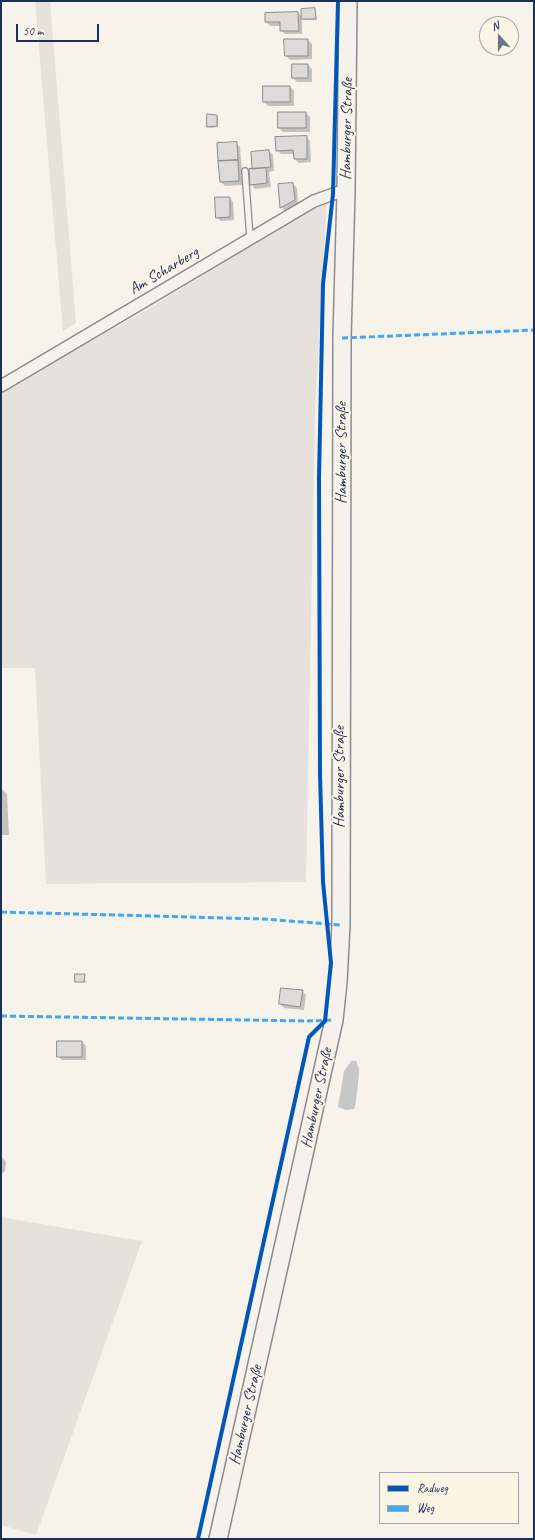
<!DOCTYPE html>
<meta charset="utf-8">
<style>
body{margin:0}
#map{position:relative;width:535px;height:1540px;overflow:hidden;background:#f7f3ea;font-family:Caveat,sans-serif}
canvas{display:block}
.frame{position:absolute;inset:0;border:2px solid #1b2f5e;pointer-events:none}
.legend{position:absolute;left:379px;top:1472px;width:140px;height:52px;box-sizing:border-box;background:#fcf5e5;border:1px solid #a2a6af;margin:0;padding:5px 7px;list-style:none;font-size:12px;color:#1b2f5e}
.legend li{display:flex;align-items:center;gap:8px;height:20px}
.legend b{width:20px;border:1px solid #a2a6af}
.north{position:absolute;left:479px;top:16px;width:40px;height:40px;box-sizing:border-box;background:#fcf5e5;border:1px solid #a2a6af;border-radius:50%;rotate:339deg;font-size:11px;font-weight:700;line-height:16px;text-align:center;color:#1b2f5e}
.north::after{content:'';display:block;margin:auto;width:14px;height:18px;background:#68748f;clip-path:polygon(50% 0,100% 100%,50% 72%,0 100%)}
.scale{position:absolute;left:16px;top:24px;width:83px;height:18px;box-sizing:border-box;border:2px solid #1b2f5e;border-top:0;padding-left:5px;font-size:12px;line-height:14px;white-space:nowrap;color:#1b2f5e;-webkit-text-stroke:3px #fcf5e5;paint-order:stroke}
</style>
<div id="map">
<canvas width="535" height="1540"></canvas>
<div class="frame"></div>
<ul class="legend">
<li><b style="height:5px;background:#0057b8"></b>Radweg</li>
<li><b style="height:5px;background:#3fa9f5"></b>Weg</li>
</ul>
<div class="north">N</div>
<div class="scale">50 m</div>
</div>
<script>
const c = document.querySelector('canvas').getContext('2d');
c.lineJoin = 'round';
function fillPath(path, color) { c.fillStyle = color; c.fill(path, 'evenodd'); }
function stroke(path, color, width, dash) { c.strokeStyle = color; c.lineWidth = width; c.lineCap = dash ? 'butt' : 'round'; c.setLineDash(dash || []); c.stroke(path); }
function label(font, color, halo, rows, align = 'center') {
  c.font = font + ' Caveat,sans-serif'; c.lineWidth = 4; c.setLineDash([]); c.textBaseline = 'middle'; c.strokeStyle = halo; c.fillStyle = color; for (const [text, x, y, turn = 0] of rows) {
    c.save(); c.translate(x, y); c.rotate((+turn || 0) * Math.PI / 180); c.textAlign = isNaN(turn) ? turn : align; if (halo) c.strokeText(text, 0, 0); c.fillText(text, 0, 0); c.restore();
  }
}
fillPath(new Path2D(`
 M35,1H50L76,323L63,331Z
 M327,199L315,414L306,882L46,884L35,668H1V390L143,312Z
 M1,1217L142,1241L36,1535L1,1525Z`), '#e6e2db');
fillPath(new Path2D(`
 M351,1061H356C357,1064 359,1067 359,1071C359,1077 356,1106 354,1109L346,1110L338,1107L344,1071Z`), '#c7c7c7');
fillPath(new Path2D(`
 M297,1H312V2H299Z
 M315,9L317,20H304L302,18V34H285L281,30V26H270L266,22L298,13L302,17Z
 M308,40L312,44V59L290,60L286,56Z
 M308,65L312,69V82H297L293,78Z
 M290,87L294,91V106H268L264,102Z
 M306,113L310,117V132H283L279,128Z
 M216,116L218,117V127L209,128L208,126Z
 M306,137L310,141L311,162L299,163L295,159L294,154H281L277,150Z
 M236,143L240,147L243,185L225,186L221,182Z
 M269,151L273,155L274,171L269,172L271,187L255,189L251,184L253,170Z
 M293,184L297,188L298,204L285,211L281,207Z
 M229,198L233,202L234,220L221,221L216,217Z
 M1,788L7,794L9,835H1Z
 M84,975L86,983L76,981Z
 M302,991L306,995L304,1010L284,1008L280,1004Z
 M82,1042L86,1046V1060H62L58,1056Z
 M1,1156L6,1162L5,1171L1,1174Z`), '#0003');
const building = new Path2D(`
 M315,8L316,19H301V9Z
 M298,12L299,31H280V22H265V13Z
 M284,39H308V56H285Z
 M292,64H308V78H292Z
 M263,86H290V102H263Z
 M278,112H306V128H278Z
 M207,114L217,115V126L207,127Z
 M307,136V159H294L293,150L276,151L275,137Z
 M237,142L238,160L218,161L217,143Z
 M269,150L271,167L252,169L251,152Z
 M238,160L239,181L220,182L218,161Z
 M266,168L267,183L250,185L249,169Z
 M293,183L295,200L280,208L278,184Z
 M215,197H230V217L216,218Z
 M75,974H85L84,982H75Z
 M281,988L303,990L300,1007L279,1004Z
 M57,1041H82V1057H57Z`);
fillPath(building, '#dddbd7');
stroke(building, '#8a8c91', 1);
const service = new Path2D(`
 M245,171L250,238`);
const minor = new Path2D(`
 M1,386L314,201L339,192H346`);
const primary = new Path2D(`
 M218,1539L334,1020L338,982L341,925L342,338L346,192L348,1`);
stroke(service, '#8a8c91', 8);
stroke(minor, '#8a8c91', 14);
stroke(primary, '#8a8c91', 20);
stroke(service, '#f5f2ec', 5.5);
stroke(minor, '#f5f2ec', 11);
stroke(primary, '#f5f2ec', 17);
stroke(new Path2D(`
 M342,338L534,330
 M1,912L264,919L341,925
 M1,1016L308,1021L334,1020`), '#3fa9f5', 3, [6, 3]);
stroke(new Path2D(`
 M198,1539L309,1037L325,1021L331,963L323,882L320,774L319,478L323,284L333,194L338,1`), '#0057b8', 4);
label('16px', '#1b2f5e', '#fcf5e5', [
 ["Hamburger Straße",347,129,-89],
 ["Am Scharberg",164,271,-31],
 ["Hamburger Straße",342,453,-90],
 ["Hamburger Straße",340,777,-90],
 ["Hamburger Straße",317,1098,-78],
 ["Hamburger Straße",246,1415,-77]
]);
</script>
